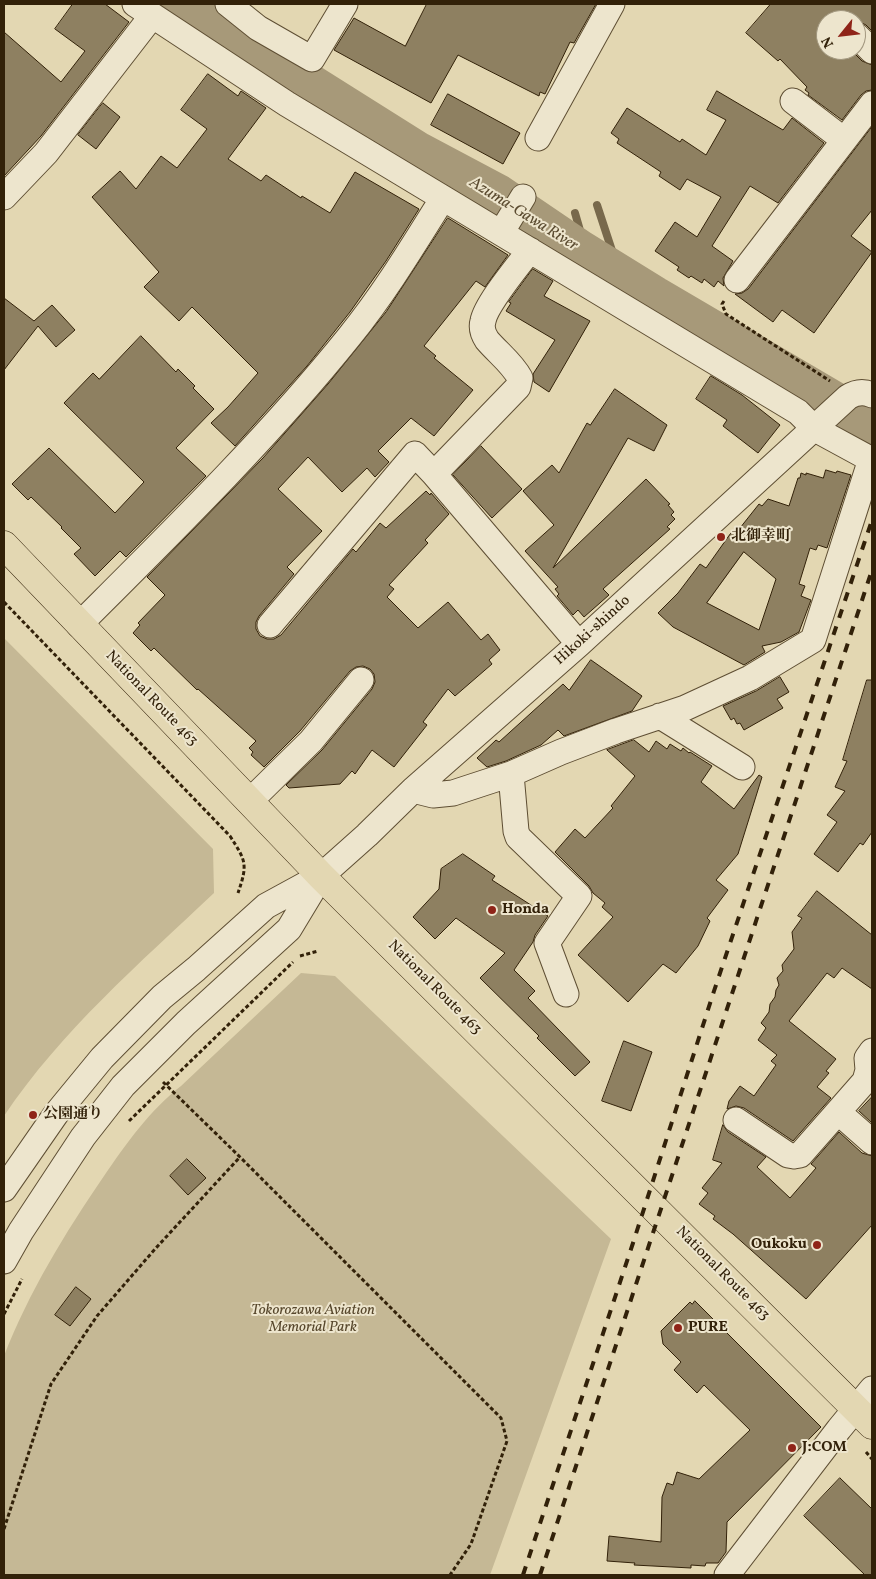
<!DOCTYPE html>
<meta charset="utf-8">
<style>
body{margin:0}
#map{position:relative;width:876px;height:1579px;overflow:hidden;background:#e3d7b2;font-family:Vollkorn,serif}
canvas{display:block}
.frame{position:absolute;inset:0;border:5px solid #322109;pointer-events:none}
.north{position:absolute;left:816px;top:10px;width:50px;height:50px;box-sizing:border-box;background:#ede5cd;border:1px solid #a2977f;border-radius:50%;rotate:241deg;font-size:14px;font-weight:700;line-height:20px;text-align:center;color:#322109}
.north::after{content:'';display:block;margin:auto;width:18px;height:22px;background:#8f2418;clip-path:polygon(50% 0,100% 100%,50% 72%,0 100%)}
</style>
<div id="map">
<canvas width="876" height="1579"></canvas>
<div class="frame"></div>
<div class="north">N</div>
</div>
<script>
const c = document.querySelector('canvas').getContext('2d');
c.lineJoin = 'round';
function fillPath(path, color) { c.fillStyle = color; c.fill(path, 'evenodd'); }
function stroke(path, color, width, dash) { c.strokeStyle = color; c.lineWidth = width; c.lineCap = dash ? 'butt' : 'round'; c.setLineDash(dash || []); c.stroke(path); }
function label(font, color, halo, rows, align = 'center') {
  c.font = font + ' Vollkorn,"Noto Serif JP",serif'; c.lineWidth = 4; c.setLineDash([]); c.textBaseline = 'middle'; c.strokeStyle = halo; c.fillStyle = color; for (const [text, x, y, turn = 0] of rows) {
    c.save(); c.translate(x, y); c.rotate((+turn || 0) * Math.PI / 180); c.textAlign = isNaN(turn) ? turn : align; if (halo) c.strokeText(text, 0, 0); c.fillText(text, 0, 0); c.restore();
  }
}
fillPath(new Path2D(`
 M4,638L213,849L214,893C140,963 61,1031 4,1116Z
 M301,973L335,976L611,1239L490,1575H4V1356C29,1292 65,1233 104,1176C126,1144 150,1110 181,1086Z`), '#c5b895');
stroke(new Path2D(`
 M597,205L621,278
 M575,213L588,258`), '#78694c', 8);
stroke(new Path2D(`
 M174,4L194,17L283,69L418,154L497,196L578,251L654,298L872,426`), '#a79979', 44);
const building = new Path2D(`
 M73,4H105L129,22L41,136L4,176V32L61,82L85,51L55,29Z
 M427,4H596L574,43L570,42L545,94L540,92L539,96L458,55L431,103L334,50L354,18L405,46Z
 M771,4H872V31L866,25L856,20H826V50H851L862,61L872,65V90L866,91L861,95L842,120L808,95L809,93L805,90L807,87L780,59L778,61L746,33Z
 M208,74L238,96L241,91L266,108L228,159L261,181L266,175L301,198L302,196L330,213L355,172L419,209L386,261L350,312L307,366L235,446L211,423L228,407L258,373L192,307L179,321L144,287L159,272L92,197L120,171L136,189L161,156L177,168L207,129L181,110Z
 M717,91L783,130L792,118L824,143L778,203L750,186L712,246L733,261L723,278L724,286L718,281L714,287L704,279L702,283L691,276L689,278L677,270L679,267L655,251L675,222L697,237L721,197L687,179L680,190L659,176L661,172L617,143L619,139L611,133L627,108L680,142L682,139L706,155L726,120L707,110Z
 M448,94L520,133L503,164L431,125Z
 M103,103L120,117L96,149L78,135Z
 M872,127V210L851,236L872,252L814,333L782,310L773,322L735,294L742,293L748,289Z
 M448,218L508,255L485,287L476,281L424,346L436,356L434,358L473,390L434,436L411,418L378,451L389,462L375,477L367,468L342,492L308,457L278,489L322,531L287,567L294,574L259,616L256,622V629L260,636L267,639H274L281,635L353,549L356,552L380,523L386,528L426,491L430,495L431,493L449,514L425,540L428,543L389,585L394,589L387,597L418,628L448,602L481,640L488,634L500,650L489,660L492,664L455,696L448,689L423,722L427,725L394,767L372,750L355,774L352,771L340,784L289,788L286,785L322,750L372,689L375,682L374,674L370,669L363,666L356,667L350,671L300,731L264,767L251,755L253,752L249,748L256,741L198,689L197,690L154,648L151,651L133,633L140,625L138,623L165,595L147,577L263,458L328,384L386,312Z
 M533,269L553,281L544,296L590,321L549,392L534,382L533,374L555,340L506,311L511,303L509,302Z
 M4,298L34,321L52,305L75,330L56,347L38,326L4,370Z
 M141,336L176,372L178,369L195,386L193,388L214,409L176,448L206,476L126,557L120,551L95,576L74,554L81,548L61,528L62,527L31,497L28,500L12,484L49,448L115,513L144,482L64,403L93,373L99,379Z
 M711,376L742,395L780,425L758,453L723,426L727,420L696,399Z
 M615,389L667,425L654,451L628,438L553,568L646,479L670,504L668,505L674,512L671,515L675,519L667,527L670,529L603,589L609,595L584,617L578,610L573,615L557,596L559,594L555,589L558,587L525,551L554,525L523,491L552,465L559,473L587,423L590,425Z
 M481,446L522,489L492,518L453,475Z
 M826,470L836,473L837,471L851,475L827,548L818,545L816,550L810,548L799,584L805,586L801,596L811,600L799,632L781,642L762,646L765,652L744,665L673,627L658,613L678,593L700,564L706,568L733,530L736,533L759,504L762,506L768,499L789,506L798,478H800L801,473L806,475V473L823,478ZM744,552L776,579L759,630L707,603Z
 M591,660L642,696L632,711L564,736L558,730L541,745L506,761L487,767L477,758L496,740L499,742L563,684L569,690Z
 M780,677L789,692L777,699L783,708L744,730L740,723L737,724L734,718L731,720L723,706L756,691Z
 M867,680H872V832L863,845L860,843L838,872L814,854L837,822L827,815L845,791L835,787L847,761L843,760Z
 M634,740L649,752L656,741L667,749L670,744L681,751L683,748L689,753L690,752L712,766L701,782L734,809L759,775L762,777L738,854L716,880L728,890L707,918L710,921L698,946L676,973L663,964L628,1002L578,955L613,917L602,907L605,903L593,893L589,886L555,852L575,829L585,838L613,808L611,806L635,776L607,750Z
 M463,854L495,876L492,880L548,916L535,935L533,942L514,970L535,991L528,998L590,1062L575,1076L537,1038L539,1036L480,978L505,953L456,918L435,939L413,917L439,889L441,869Z
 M817,891L872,935V989L842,968L834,978L827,973L789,1021L836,1059L826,1071L829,1073L817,1087L831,1098L793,1141L744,1108L736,1106L727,1109L729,1101L740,1086L754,1096L776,1065L771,1061L777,1055L758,1040L766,1028L761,1023L769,1012L770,1004L775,997L776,990L779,985L777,978L783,971L782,965L794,949L792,932L802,918L798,916Z
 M624,1041L652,1052L631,1111L602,1101Z
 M872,1097V1123L859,1111Z
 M723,1125L728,1132L766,1157L757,1167L790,1198L816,1168L811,1164L839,1132L862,1153L872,1156V1225L806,1299L733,1234L713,1219L715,1216L699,1204L708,1193L702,1188L722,1163L713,1160Z
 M187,1159L206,1178L188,1195L170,1176Z
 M76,1287L91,1299L70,1326L55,1315Z
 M695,1301L821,1427L727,1522L726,1552L718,1563H706L705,1566L691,1565V1568L634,1565L635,1563L607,1561L609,1536L661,1542L662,1497L667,1483L673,1485L677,1472L699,1479L750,1430L704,1385L697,1393L674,1370L681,1362L663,1344L661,1331L690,1302L692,1304Z
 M840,1478L872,1509V1575H865L804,1516Z`);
fillPath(building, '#8e8061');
stroke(building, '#322109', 1);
const minor = new Path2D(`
 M135,4L287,104L798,412L815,429L872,460
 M228,4L258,28L312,59L345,4
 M856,35L872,51
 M793,101L844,140
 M538,138L612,4
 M4,197L46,153L152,16
 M501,233L523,197
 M737,280L872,104
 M434,474L518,387L520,378C512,363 498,353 487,340C483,334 481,328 483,321C486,304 518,266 530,250
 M79,625C172,532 267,439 349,337C384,294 413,246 443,198
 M270,625L415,454L434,474L579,644
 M660,716L742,767
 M511,774L516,831L518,837L579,896L547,943L566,994
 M413,790L433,795L453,793L511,774L561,752L616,731L685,708L750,678L813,640L871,459
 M250,801L311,741L361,680
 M838,1112L872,1142
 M736,1120L788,1155L794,1156L800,1155L865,1081L868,1070L867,1058L872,1051
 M4,1189L56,1114L102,1058L162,997L196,969L266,906L321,876L367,835L413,790L579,644L848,397C856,392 864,391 872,395
 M4,1261L21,1231L83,1137L123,1086L186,1023L289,929L321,876
 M727,1575L839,1429L872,1389`);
const highway = new Path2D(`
 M4,545L321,876L872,1425`);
stroke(minor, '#5e4e33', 27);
stroke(highway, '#322109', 29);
stroke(new Path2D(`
 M724,301L722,304L726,314L830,381
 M4,602L230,836C246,861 248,864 238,893
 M300,956L318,951
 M163,1082L240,1157L501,1418L507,1441L471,1544L450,1575
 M129,1121L293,962
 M4,1314L22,1279
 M866,1452L872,1459
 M4,1529L51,1384L97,1316L155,1249L240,1157`), '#322109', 3, [4, 2.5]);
stroke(minor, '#ede5cd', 25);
stroke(highway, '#e3d7b2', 28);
stroke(new Path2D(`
 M523,1575L633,1243L714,991L872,520
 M540,1575L872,570`), '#322109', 4, [9, 9]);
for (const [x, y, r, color] of [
 [721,537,5,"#8f2418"],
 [492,910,5,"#8f2418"],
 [33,1115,5,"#8f2418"],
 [817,1245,5,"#8f2418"],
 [678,1328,5,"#8f2418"],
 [792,1448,5,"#8f2418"]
]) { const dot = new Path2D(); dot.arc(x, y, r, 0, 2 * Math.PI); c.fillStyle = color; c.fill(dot); stroke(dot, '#ede5cd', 2); }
label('bold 15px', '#322109', '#ede5cd', [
 ["北御幸町",731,537],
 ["Honda",502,910],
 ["公園通り",43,1115],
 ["Oukoku",807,1245,"right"],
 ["PURE",688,1328],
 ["J:COM",802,1448]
], 'left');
label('15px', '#322109', '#ede5cd', [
 ["Hikoki-shindo",593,631,-42],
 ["National Route 463",151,699,46],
 ["National Route 463",434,988,45],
 ["National Route 463",722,1274,45]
]);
label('italic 15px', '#57472c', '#ede5cd', [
 ["Tokorozawa Aviation",313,1311],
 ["Memorial Park",313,1328]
]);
label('italic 16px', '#5b4b30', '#ede5cd', [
 ["Azuma-Gawa River",523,215,32]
]);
</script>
